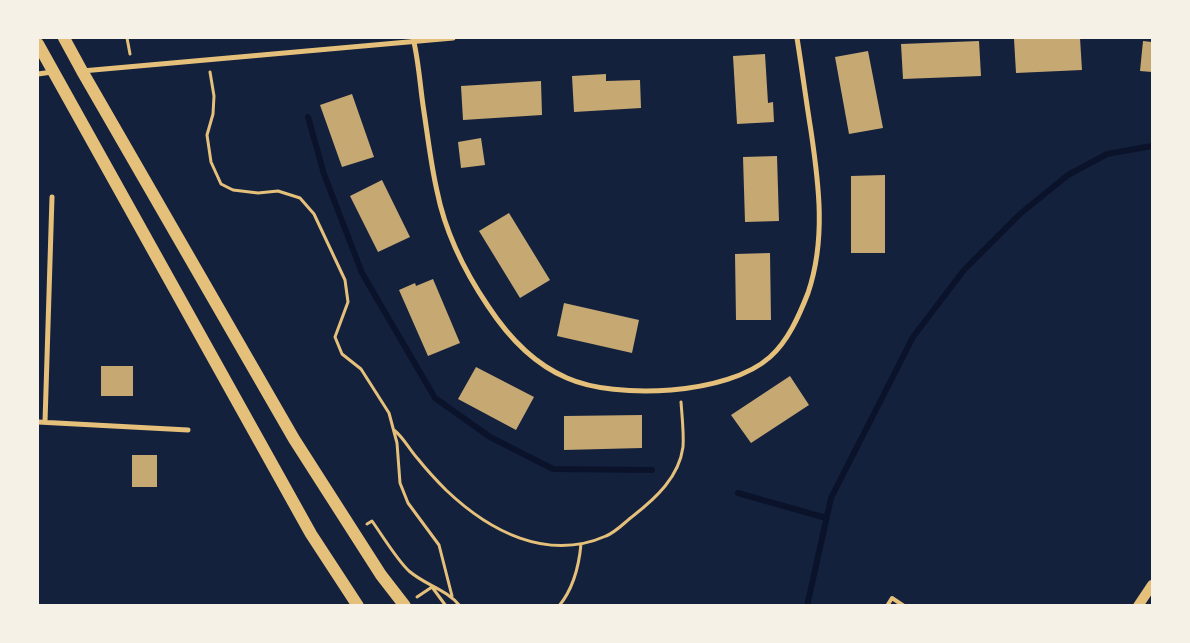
<!DOCTYPE html>
<style>
body{margin:0}
#map{position:relative;width:1190px;height:643px;overflow:hidden;background:#14213d;font-family:"Archivo Narrow",sans-serif}
canvas{display:block}
.frame{position:absolute;inset:0;border:39px solid #f6f1e7;pointer-events:none}
</style>
<div id="map">
<canvas width="1190" height="643"></canvas>
<div class="frame"></div>
</div>
<script>
const c = document.querySelector('canvas').getContext('2d');
c.lineJoin = 'round';
function stroke(path, color, width, dash) { c.strokeStyle = color; c.lineWidth = width; c.lineCap = dash ? 'butt' : 'round'; c.setLineDash(dash || []); c.stroke(path); }
function fillPath(path, color) { c.fillStyle = color; c.fill(path, 'evenodd'); }
stroke(new Path2D(`
 M308,117L324,174L362,273L435,398L490,437L553,469L652,470
 M738,493L826,518
 M807,606L831,498L913,337L964,270L1021,213L1068,175L1107,154L1152,146`), '#0b132b', 6);
fillPath(new Path2D(`
 M1050,38H1080L1082,70L1016,73L1014,39Z
 M979,41L981,76L903,79L901,44Z
 M1143,41L1152,42V72L1140,71Z
 M868,51L883,128L849,134L835,57Z
 M765,54L768,103L773,102L774,122L737,124L733,56Z
 M606,74V81L640,80L641,108L574,112L572,76Z
 M541,81L542,115L463,120L461,86Z
 M352,94L374,157L342,167L320,105Z
 M481,138L485,165L461,168L458,142Z
 M777,156L779,221L745,222L743,157Z
 M885,175V253H851V176Z
 M382,180L410,237L378,252L350,196Z
 M509,213L550,280L520,298L479,231Z
 M770,253L771,320H736L735,254Z
 M433,279L460,343L428,356L399,290L415,283L416,286Z
 M564,303L639,320L632,353L557,336Z
 M101,366H133V396H101Z
 M476,367L534,397L516,430L458,399Z
 M790,376L809,405L751,443L731,415Z
 M642,415V448L564,450V416Z
 M132,455H157V487H132Z`), '#c6a872');
stroke(new Path2D(`
 M127,38L130,54
 M210,72L214,96L213,114L207,135L211,162L221,184L233,190L258,193L278,191L300,198L314,214L345,280L348,302L335,337L342,354L361,369L389,413L397,443L400,483L408,503L439,545L452,596
 M394,430C404,438 409,449 418,459C426,469 436,480 446,490C489,531 547,562 606,536C616,532 625,522 633,516C656,498 679,477 683,447C684,433 682,416 681,402
 M367,524L372,521C382,535 397,560 409,571C425,585 446,589 460,606
 M417,597L432,587L446,606
 M559,606C573,589 579,566 581,544`), '#e5c07b', 3);
stroke(new Path2D(`
 M887,606L892,598L904,606`), '#e5c07b', 4);
stroke(new Path2D(`
 M413,38C419,62 420,87 424,112C428,138 431,165 437,191C445,231 465,272 488,306C507,335 534,364 567,378C616,400 728,395 770,357C788,341 799,316 808,293C826,240 819,185 811,131C806,100 802,69 797,38
 M82,71L453,38
 M38,74L52,72
 M38,422L188,430
 M45,422L52,197`), '#e5c07b', 5);
stroke(new Path2D(`
 M1138,606L1152,585`), '#e5c07b', 10);
stroke(new Path2D(`
 M64,38L82,71L294,439L381,575L405,606
 M38,44L311,534L358,606`), '#e5c07b', 12);
</script>
